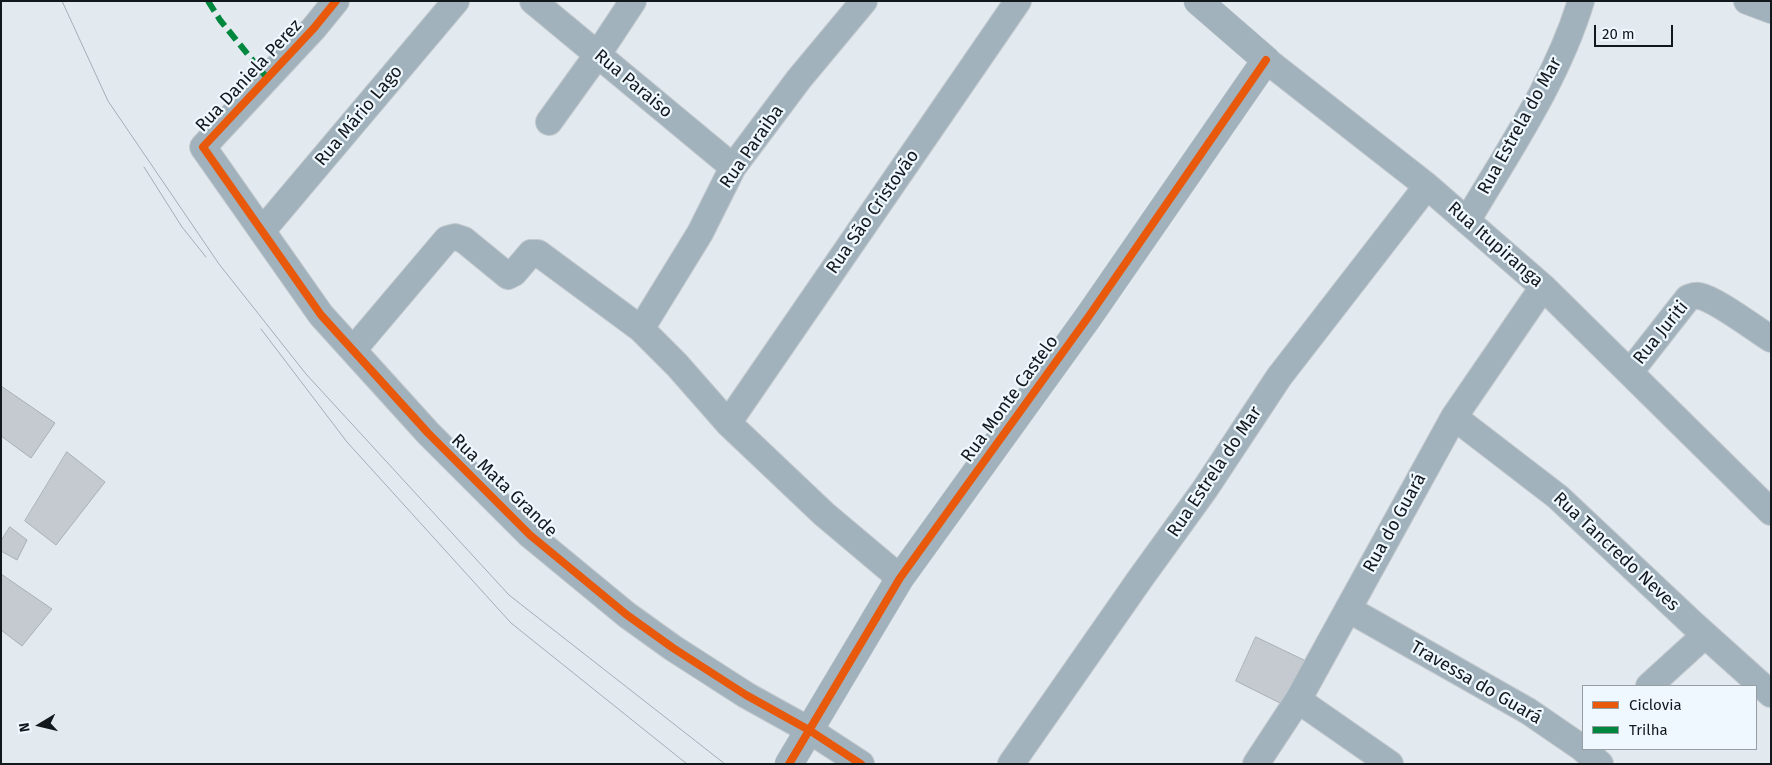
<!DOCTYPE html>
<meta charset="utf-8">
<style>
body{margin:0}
#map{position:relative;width:1772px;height:765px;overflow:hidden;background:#e2eaf0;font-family:"Fira Sans",sans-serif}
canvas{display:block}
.frame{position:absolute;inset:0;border:2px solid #13181c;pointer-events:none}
.legend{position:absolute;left:1582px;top:685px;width:175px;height:65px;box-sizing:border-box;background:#eef8fe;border:1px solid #969ea4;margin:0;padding:6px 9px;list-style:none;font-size:15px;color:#13181c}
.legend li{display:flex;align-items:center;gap:10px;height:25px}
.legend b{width:25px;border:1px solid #969ea4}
.north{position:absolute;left:15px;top:700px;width:50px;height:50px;-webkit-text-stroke:4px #eef8fe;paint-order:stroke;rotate:261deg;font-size:14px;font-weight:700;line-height:20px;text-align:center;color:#13181c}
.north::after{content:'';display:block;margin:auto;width:18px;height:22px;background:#13181c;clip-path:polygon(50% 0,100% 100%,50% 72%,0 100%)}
.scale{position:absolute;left:1594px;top:25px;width:79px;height:22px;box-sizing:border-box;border:2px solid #13181c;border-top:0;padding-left:6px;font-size:15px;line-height:18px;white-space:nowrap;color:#13181c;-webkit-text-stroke:4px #eef8fe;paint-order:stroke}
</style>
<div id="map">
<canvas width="1772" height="765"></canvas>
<div class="frame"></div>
<ul class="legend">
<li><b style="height:6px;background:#e8590c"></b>Ciclovia</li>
<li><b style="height:6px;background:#00873e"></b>Trilha</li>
</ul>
<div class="north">N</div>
<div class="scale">20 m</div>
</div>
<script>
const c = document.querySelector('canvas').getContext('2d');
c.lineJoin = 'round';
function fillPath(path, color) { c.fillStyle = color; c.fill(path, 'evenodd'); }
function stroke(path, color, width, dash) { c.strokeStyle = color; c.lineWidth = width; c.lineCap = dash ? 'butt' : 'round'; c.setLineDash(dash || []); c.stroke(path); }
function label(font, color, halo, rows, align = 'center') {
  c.font = font + ' "Fira Sans",sans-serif'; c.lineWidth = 4.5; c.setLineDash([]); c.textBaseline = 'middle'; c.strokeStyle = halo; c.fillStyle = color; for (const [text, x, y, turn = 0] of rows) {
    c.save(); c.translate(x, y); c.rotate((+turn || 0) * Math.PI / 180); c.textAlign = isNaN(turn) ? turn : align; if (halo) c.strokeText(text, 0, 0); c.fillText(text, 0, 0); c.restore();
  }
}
const building = new Path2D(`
 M1,386L55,423L31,458L1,436Z
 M67,452L105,482L56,545L25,521Z
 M10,527L27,540L17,560L1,551V541Z
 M1,574L52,609L22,646L1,630Z
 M1256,637L1306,661L1284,705L1236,681Z`);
fillPath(building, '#c4cacf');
stroke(building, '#a9b0b5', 1);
const minor = new Path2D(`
 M336,1L314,28L203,147L321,315L428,433L530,535L627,615L673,648L746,695L809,730L861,764
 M533,1L733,167
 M1747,1L1771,10
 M1266,60L1427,186L1543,287L1771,512
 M549,122L598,54L633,1
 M1467,221C1509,150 1557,80 1581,1
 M262,231L456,1
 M641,329L700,233L733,167L799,79L864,1
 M353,350L447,239L455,237L464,240L508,276L514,273L531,253H538L641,329L677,365L728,423L824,514L900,578
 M1630,372L1688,298C1691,297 1695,295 1699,296C1716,299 1755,329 1771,339
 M1454,417L1558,497L1693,624L1771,694
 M728,423L1018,1
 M1348,609L1528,711L1582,748L1600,764
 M1649,686L1705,635
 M1298,700L1390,764
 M1011,764L1140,579L1205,489L1279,377L1427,186
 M1256,764L1298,700L1454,417L1543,287`);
const tertiary = new Path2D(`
 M789,764L900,578L1089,316L1266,60L1198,1`);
stroke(minor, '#c2c8cd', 28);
stroke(tertiary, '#c2c8cd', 29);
stroke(minor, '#a1b2bc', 26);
stroke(tertiary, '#a1b2bc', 28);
stroke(new Path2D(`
 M62,1L108,101L219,264L306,374L509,595L725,764
 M144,167L182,227L206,257
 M261,329L347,442L511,623L687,764`), '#a2aeb5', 1);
stroke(new Path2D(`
 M208,1L220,20L267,78`), '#00873e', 6, [12, 6]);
stroke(new Path2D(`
 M336,1L314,28L203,147L321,315L428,433L530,535L627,615L673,648L746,695L809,730L861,764
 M789,764L900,578L1089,316L1266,60`), '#e8590c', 8);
label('18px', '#13181c', '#eef8fe', [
 ["Rua Daniela Perez",249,76,-47],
 ["Rua Paraiso",633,84,40],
 ["Rua Mário Lago",359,116,-50],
 ["Rua Estrela do Mar",1520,126,-61],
 ["Rua Paraiba",752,147,-55],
 ["Rua São Cristovão",873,212,-55],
 ["Rua Itupiranga",1495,245,41],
 ["Rua Juriti",1661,333,-51],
 ["Rua Monte Castelo",1010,399,-54],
 ["Rua Estrela do Mar",1215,472,-56],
 ["Rua Mata Grande",504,486,44],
 ["Rua do Guará",1395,523,-61],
 ["Rua Tancredo Neves",1616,552,43],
 ["Travessa do Guará",1476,683,30]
]);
</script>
